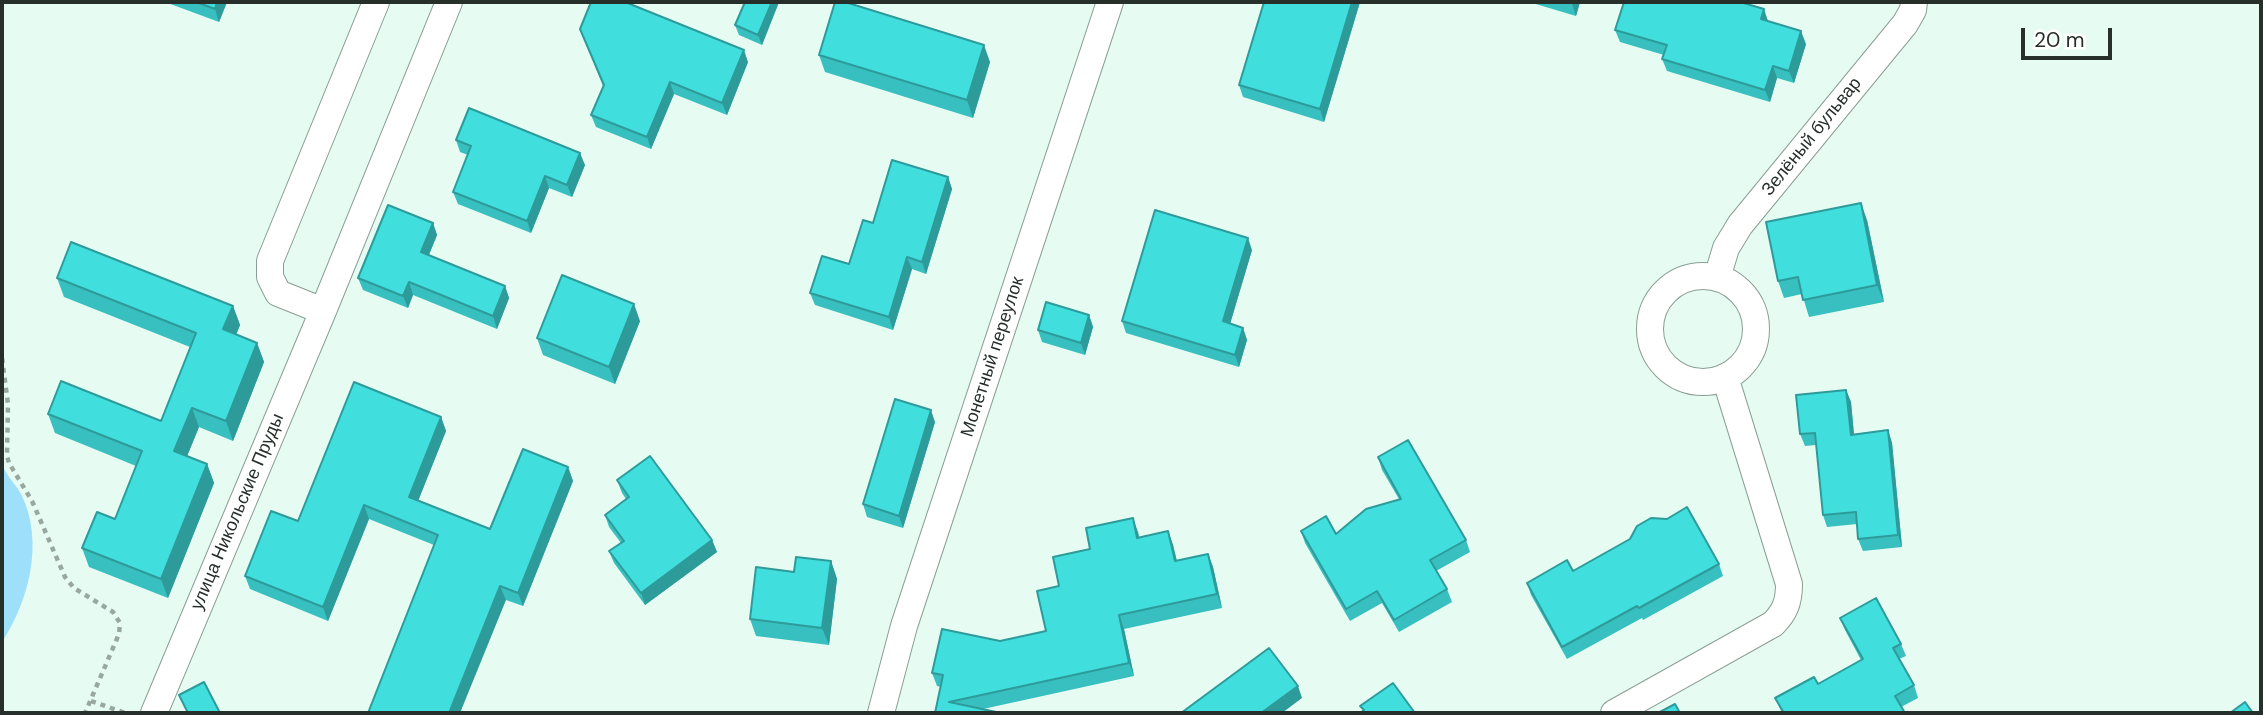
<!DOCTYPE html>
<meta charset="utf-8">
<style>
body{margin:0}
#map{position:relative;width:2263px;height:715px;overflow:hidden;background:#e6fcf2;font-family:"DM Sans",sans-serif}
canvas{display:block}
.frame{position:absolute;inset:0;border:4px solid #272f2b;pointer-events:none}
.scale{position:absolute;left:2021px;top:28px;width:91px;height:32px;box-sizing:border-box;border:4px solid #272f2b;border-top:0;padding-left:9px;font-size:21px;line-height:24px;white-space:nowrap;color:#272f2b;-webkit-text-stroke:5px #fff;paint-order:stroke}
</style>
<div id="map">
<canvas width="2263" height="715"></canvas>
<div class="frame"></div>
<div class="scale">20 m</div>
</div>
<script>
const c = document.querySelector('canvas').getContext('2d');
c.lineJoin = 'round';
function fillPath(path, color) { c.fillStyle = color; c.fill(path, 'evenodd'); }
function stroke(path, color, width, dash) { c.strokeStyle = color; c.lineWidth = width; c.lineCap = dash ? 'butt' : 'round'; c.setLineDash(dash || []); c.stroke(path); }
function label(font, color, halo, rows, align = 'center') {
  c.font = font + ' "DM Sans",sans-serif'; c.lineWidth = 7; c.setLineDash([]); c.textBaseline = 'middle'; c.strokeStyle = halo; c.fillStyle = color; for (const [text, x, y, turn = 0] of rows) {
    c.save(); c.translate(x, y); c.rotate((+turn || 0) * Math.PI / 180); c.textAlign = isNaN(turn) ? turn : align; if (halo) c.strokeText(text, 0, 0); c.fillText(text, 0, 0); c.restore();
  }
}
fillPath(new Path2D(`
 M2,464C6,476 17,485 22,496C44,542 29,601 2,642Z`), '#9ee0fa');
const street = new Path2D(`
 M1650 329a53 53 0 1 1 106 0a53 53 0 1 1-106 0Z
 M1717,278L1726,248L1740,225L1905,24L1913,10L1914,2
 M323,311L278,293L270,277V261L376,2
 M154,713L323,311L449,2
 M881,713L904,626L1110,2
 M1614,713L1773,624C1785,612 1789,602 1789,584L1725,377`);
stroke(street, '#8a9e95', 28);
stroke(new Path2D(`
 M2,358L8,404L7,456L9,463L32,501L65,577L74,588L113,612L120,623L119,634L85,713
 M91,701L125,713`), '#98a8a0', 4.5, [5, 5]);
stroke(street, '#fff', 26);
fillPath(new Path2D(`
 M165,2H227L219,22Z
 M745,2H779L762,45L739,35L735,25Z
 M1264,2H1360L1324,122L1243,97L1239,85Z
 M1529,2H1580L1576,16Z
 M1768,22L1806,44L1794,83L1777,78L1770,102L1667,71L1662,59L1664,55L1620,42L1615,30Z
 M580,29L748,62L727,115L674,94L651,149L596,127L591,115L603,86Z
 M819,55L990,62L973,118L825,72Z
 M456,140L585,165L572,197L549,188L531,233L458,204L453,192L468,155L460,152Z
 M948,177L952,189L926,274L912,269L893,330L815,305L810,293L849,264L873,223Z
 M1867,220L1884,302L1809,317L1802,294L1784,298L1778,281Z
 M433,223L437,235L429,255L505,286L509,298L497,329L413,295L408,308L363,290L358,278Z
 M1252,250L1230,324L1243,328L1247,340L1239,367L1126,333L1122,321Z
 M57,278L233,306L240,325L236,335L257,343L264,362L233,441L199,427L187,456L207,464L214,483L168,598L89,567L82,548L115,519L136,466L55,433L48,414L161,421L190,347L64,297Z
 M1089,315L1093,327L1085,355L1042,342L1038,330Z
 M640,321L615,384L543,355L537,338Z
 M1846,390L1851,402L1854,434L1888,430L1892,443L1902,547L1863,551L1858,539L1857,524L1827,527L1823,515L1816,445L1805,446L1800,434Z
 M441,417L446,431L418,501L490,529L568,467L573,481L523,606L506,600L434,545L369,519L328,621L250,589L245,576L298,521Z
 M935,422L903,528L867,517L863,504Z
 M1378,457L1466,540L1470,552L1436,571L1447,589L1452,602L1399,632L1382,603L1350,621L1305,543L1301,531L1336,534L1399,499L1382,470Z
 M617,480L712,540L717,552L645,605L614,563L609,551L621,543L609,527L605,515L626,499L622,493Z
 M1168,531L1173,545L1177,561L1208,554L1213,567L1222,608L1124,629L1134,676L983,709L935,713L941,687L937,686L932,673L1000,641L1046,631L1059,586L1090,549L1138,532L1139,538Z
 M831,561L837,579L829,645L756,636L750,619L794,572Z
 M1719,564L1723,576L1643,620L1642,618L1567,659L1531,595L1527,583L1573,571Z
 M1840,618L1901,644L1906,656L1899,659L1914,685L1918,698L1901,707L1905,713H1782L1775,698L1818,684L1861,660L1845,630Z`), '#38bfbf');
fillPath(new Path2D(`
 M217,2H227L219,22L215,9Z
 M772,2H779L762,45L758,35Z
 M1352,2H1360L1324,122L1320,109Z
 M1572,2H1580L1576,16L1572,4Z
 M1764,9L1768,21L1761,19Z
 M1801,31L1806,44L1794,83L1789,71Z
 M984,45L990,62L973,118L967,100Z
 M744,50L748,62L727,115L722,103Z
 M1773,66L1777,78L1770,102L1765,90Z
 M670,82L674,94L651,149L647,137Z
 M580,153L585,165L572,197L567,185Z
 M545,176L549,188L531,233L527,221Z
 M948,177L952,189L926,274L922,262Z
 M1861,203L1867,220L1884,302L1877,285Z
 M433,223L437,235L425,264L421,252Z
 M1248,238L1252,250L1227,334L1223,321Z
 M907,257L912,269L893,330L889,317Z
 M409,282L413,295L408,308L403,296Z
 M505,286L509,298L497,329L493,316Z
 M634,304L640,321L615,384L609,367Z
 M233,306L240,325L230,349L223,329Z
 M1089,315L1093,327L1085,355L1081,343Z
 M1243,328L1247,340L1239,367L1235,355Z
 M257,343L264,362L233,441L226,421Z
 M1846,390L1851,402L1855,447L1851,435Z
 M192,408L199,427L181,471L174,451Z
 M931,410L935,422L903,528L899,516Z
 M441,417L446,431L414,511L409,497Z
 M1888,430L1892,443L1902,547L1898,535Z
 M207,464L214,483L168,598L161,579Z
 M568,467L573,481L523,606L518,593Z
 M364,505L369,519L328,621L323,607Z
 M1133,518L1138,532L1142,552L1137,538Z
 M1168,531L1173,545L1180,575L1175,561Z
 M712,540L717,552L645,605L641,593Z
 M1208,554L1213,567L1222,608L1217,594Z
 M831,561L837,579L829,645L822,628Z
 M500,586L506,600L460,713H449Z
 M1119,615L1124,629L1134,676L1129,663Z
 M1298,686L1302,698L1282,713H1261Z`), '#2e9b9b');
const building = new Path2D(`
 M196,2H217L215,9Z
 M591,2H625L744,50L722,103L670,82L647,137L591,115L604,85L580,29Z
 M745,2H772L758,35L735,25Z
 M835,2H845L984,45L967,100L819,55Z
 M1264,2H1352L1320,109L1239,85Z
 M1624,2H1740L1764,9L1761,19L1801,31L1789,71L1773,66L1765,90L1662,59L1667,45L1615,30Z
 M469,108L580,153L567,185L545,176L527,221L453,192L471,146L456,140Z
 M892,160L948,177L922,262L907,257L889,317L810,293L822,256L849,264L863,220L873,223Z
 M1861,203L1877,285L1803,300L1798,277L1778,281L1766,222Z
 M388,205L433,223L421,252L505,286L493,316L409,282L403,296L358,278Z
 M1155,210L1248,238L1223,321L1243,328L1235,355L1122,321Z
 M71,242L233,306L223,329L257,343L226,421L192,408L174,451L207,464L161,579L82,548L97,512L115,519L142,451L48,414L61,381L161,421L196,333L57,278Z
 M562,275L634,304L609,367L537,338Z
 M1046,302L1089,315L1081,343L1038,330Z
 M354,382L441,417L409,497L490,529L523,449L568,467L518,593L500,586L449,713H368L438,535L364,505L323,607L245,576L271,511L298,521Z
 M1846,390L1851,435L1888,430L1898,535L1858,539L1856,512L1823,515L1815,433L1800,434L1796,395Z
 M895,399L931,410L899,516L863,504Z
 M1408,440L1466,540L1430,560L1447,589L1394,620L1377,591L1346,609L1301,531L1326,516L1336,534L1366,509L1401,499L1378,457Z
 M650,456L712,540L641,593L609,551L624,541L605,515L629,497L617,480Z
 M1687,507L1719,564L1639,608L1637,606L1562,647L1527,583L1567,560L1573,571L1630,539L1637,526L1651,518L1667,519Z
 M1133,518L1137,538L1168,531L1175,561L1208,554L1217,594L1119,615L1129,663L949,702L1001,713H935L943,675L932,673L942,629L1000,641L1046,631L1037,591L1059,586L1053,557L1090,549L1086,528Z
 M796,557L831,561L822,628L750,619L756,567L794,572Z
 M1876,598L1901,644L1893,648L1914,685L1895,696L1905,713H1784L1775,698L1814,677L1818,684L1863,659L1840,618Z
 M1269,648L1298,686L1261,713H1181Z
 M204,682L220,713H188L179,695Z
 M1393,683L1415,713H1360L1364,710L1360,706Z
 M2245,702L2253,713H2230Z
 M1675,704L1680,713H1658Z`);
fillPath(building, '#41dede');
stroke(building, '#2e9b9b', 2);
label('18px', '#272f2b', '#fff', [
 ["Зелёный бульвар",1812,137,-51],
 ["Монетный переулок",993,357,-72],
 ["улица Никольские Пруды",238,512,-67]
]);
</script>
